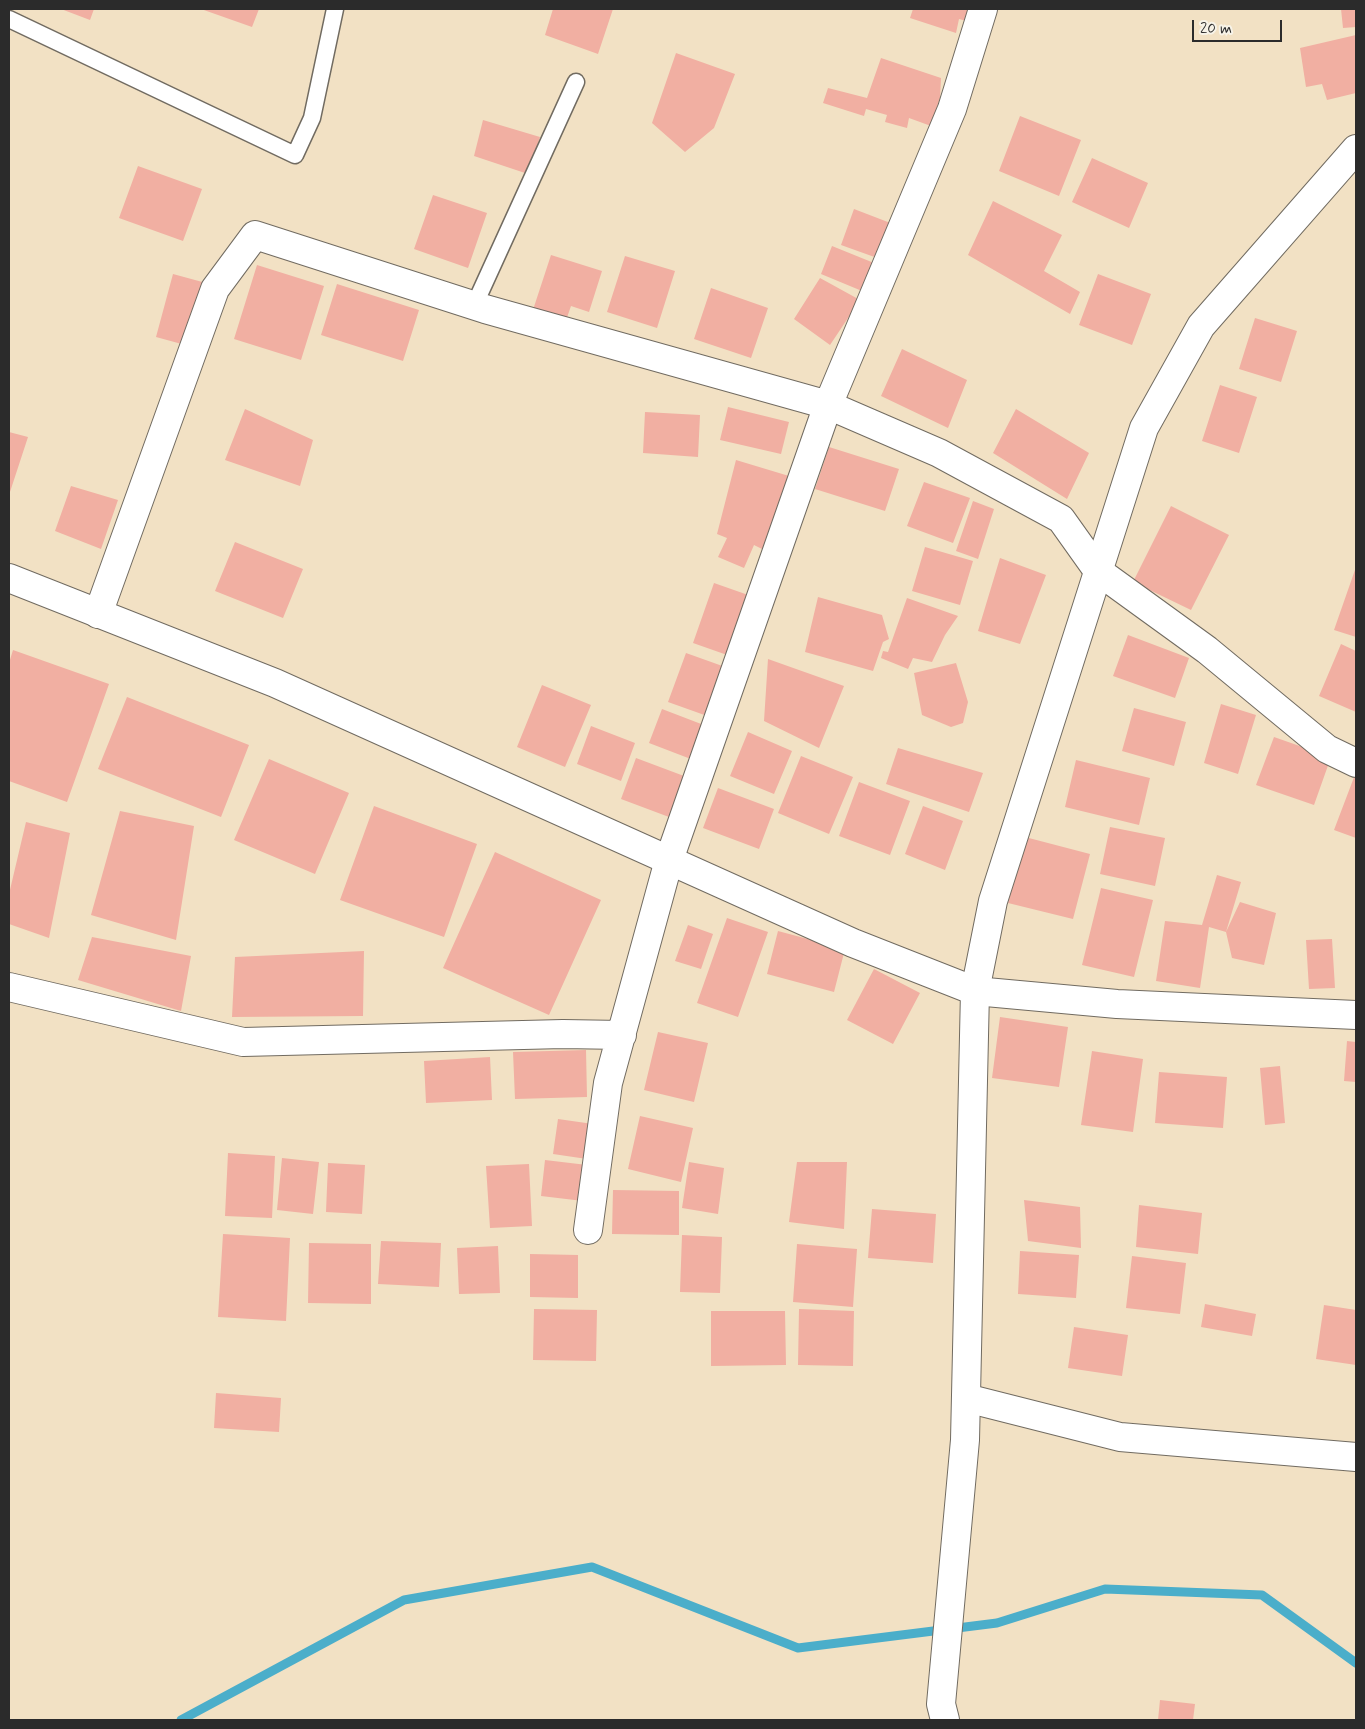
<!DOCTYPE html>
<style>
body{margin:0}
#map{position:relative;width:1365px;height:1729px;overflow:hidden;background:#f2e1c4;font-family:Mynerve,sans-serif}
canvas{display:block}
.frame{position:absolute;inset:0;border:10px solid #2b2b2b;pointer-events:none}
.scale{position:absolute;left:1192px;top:20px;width:90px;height:22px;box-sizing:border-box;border:2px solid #2b2b2b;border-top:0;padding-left:6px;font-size:15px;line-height:18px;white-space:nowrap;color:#2b2b2b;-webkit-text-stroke:4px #f7f3e8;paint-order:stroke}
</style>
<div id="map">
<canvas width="1365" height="1729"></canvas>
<div class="frame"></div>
<div class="scale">20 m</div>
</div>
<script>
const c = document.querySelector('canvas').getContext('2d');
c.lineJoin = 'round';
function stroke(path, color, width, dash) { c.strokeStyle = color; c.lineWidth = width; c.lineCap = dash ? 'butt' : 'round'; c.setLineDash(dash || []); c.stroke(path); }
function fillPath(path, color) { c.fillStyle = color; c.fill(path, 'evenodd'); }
stroke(new Path2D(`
 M181,1720L404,1600L592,1567L798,1648L997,1623L1105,1589L1262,1595L1356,1663`), '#4baeca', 9);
fillPath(new Path2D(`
 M61,9H94L90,20Z
 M201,9H259L252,27Z
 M553,9H613L598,54L545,35Z
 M913,9H975L971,22L959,19L956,33L910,18Z
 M1341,9H1356V27L1343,28Z
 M1356,35V93L1327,100L1322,84L1306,87L1300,48Z
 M676,53L735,74L714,128L685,152L652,123Z
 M881,58L941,78L940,98L931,126L909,118L907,128L885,122L887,115L866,109L864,116L823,103L828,88L867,98Z
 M1020,116L1081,140L1059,196L999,171Z
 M483,120L540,137L528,174L474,156Z
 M1092,158L1148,183L1129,228L1072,202Z
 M138,166L202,189L183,241L119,218Z
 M433,195L487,213L468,268L414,249Z
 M993,201L1062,235L1044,271L1080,292L1070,314L968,255Z
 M854,209L893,224L880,259L841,245Z
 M832,246L874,263L862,291L821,274Z
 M551,255L602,271L589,312L571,306L563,329L530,319Z
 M625,256L675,271L657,328L607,312Z
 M257,265L324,286L301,360L234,339Z
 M173,274L206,283L189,346L156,337Z
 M1098,274L1151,294L1132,345L1079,325Z
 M820,278L860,300L830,345L794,319Z
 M337,284L419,310L403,361L321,335Z
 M711,288L768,308L751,358L694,339Z
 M1255,318L1297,331L1281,382L1239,369Z
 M902,349L967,380L948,428L881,396Z
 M1220,385L1257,397L1239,453L1202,441Z
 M728,407L789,422L781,454L720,440Z
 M245,409L313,440L300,486L225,460Z
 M1016,409L1089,453L1067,499L993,453Z
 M645,412L700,415L698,457L643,453Z
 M9,432L28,437L9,495Z
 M829,447L899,469L885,511L815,489Z
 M736,460L789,476L766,551L754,545L744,568L718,557L727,538L717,534Z
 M924,482L970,498L953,543L907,526Z
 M71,486L118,500L101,549L55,531Z
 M973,501L994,509L978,559L956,551Z
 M1171,506L1229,535L1191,610L1133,582Z
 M235,542L303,569L283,618L215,591Z
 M925,547L973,561L960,605L912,591Z
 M1000,558L1046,575L1020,644L978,631Z
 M1356,567V637L1334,630Z
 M714,583L751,596L730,656L693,643Z
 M818,597L882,615L889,639L883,642L873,671L805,652Z
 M907,598L958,616L945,635L932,662L913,658L908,669L881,658L883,651L888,652Z
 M1128,635L1189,658L1175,698L1113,676Z
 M1341,644L1356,651V712L1319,696Z
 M13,650L109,684L67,802L9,781V663Z
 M686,653L728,668L710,717L668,702Z
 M768,659L844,686L819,748L764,721Z
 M956,663L968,702L963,723L951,727L922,715L914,673Z
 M542,685L591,705L565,767L517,747Z
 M127,697L249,745L221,817L98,769Z
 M1221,704L1256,715L1238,774L1204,763Z
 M1134,708L1186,722L1174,766L1122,751Z
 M662,709L709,727L696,761L649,743Z
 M591,726L635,743L621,781L577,764Z
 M748,732L792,751L774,794L730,776Z
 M1274,737L1331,757L1314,805L1256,785Z
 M898,748L983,773L969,812L886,784Z
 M801,756L853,777L829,834L778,813Z
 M636,758L684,776L669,817L621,799Z
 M269,759L349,793L315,874L234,840Z
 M1076,760L1150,778L1139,825L1065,807Z
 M1356,772V838L1334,830Z
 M859,782L910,801L890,855L839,836Z
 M718,788L774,809L759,849L703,828Z
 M374,806L477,844L444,937L340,900Z
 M923,806L963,821L945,870L905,854Z
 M120,811L194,826L176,940L91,915Z
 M26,822L70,833L49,938L9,924V894Z
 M1110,827L1165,838L1155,886L1100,874Z
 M1025,837L1090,854L1073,919L1008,903Z
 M495,852L601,900L549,1015L443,968Z
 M1217,875L1241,882L1226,932L1209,927L1200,988L1156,981L1165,921L1202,925Z
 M1101,888L1153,900L1134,977L1082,965Z
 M1240,902L1276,913L1264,965L1232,958L1226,932Z
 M727,918L768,932L738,1017L697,1003Z
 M688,925L713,934L701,969L675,961Z
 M778,931L845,949L834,992L767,974Z
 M92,937L191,956L181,1011L78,980Z
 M1332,939L1335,988L1309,989L1306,940Z
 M364,951L363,1016L232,1017L235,957Z
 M874,969L920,993L893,1044L847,1020Z
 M1000,1017L1068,1027L1059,1087L992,1078Z
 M658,1032L708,1043L694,1102L644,1090Z
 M1347,1041L1356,1042V1082L1344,1081Z
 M586,1050L587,1097L515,1099L513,1052Z
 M1092,1051L1143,1059L1133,1132L1081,1125Z
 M490,1057L492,1100L426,1103L424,1061Z
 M1280,1066L1285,1123L1265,1125L1260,1068Z
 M1159,1072L1227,1077L1223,1128L1155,1123Z
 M640,1116L693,1128L681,1182L628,1169Z
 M558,1119L593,1124L587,1159L553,1154Z
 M228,1153L275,1156L272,1218L225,1216Z
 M282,1158L319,1162L313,1214L277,1210Z
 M545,1160L587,1165L583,1201L541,1196Z
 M689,1162L724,1168L718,1214L682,1208Z
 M797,1162H847L844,1229L789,1222Z
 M328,1163L365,1165L362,1214L326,1212Z
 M529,1164L532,1226L490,1228L486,1166Z
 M613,1190L679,1191V1235L612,1234Z
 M1024,1200L1080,1207L1081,1248L1028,1241Z
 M1139,1205L1202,1213L1198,1254L1136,1247Z
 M872,1209L936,1214L933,1263L868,1258Z
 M223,1234L290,1238L286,1321L218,1317Z
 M682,1235L722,1237L720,1293L680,1292Z
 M381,1241L441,1243L439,1287L378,1284Z
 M309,1243L371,1244V1304L308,1303Z
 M797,1244L857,1249L853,1307L793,1302Z
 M498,1246L500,1293L459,1294L457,1248Z
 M1020,1251L1079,1255L1076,1298L1018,1294Z
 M530,1254L578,1255V1298L530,1297Z
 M1132,1256L1186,1263L1180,1314L1126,1308Z
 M1205,1304L1256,1314L1252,1336L1201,1327Z
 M1324,1305L1356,1310V1365L1316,1359Z
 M534,1309L597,1310L596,1361L533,1360Z
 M799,1309L854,1311L853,1366L798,1365Z
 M711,1311H785L786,1365L711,1366Z
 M1074,1327L1128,1335L1122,1376L1068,1368Z
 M216,1393L281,1398L279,1432L214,1428Z
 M1160,1700L1195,1704L1193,1720H1158Z`), '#f1afa2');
const lane = new Path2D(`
 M9,19L295,155L312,118L335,9
 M474,306L576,82`);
const street = new Path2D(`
 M98,614L215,289L255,235L485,309L828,405L939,453L1061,519L1098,571L1207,650L1327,749L1356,763
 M9,987L243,1042L563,1034L622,1035
 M975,991L1117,1004L1356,1015
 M588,1230L608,1083L669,860L828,405L952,109L983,9
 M966,1398L1120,1437L1356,1457`);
const secondary = new Path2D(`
 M9,578L275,683L853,943L975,991
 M945,1720L941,1704L965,1440L975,991L993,901L1144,428L1201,326L1356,149`);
stroke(lane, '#716b61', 19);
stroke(street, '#716b61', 30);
stroke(secondary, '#716b61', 30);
stroke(lane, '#fff', 16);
stroke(street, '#fff', 28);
stroke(secondary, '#fff', 28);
</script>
